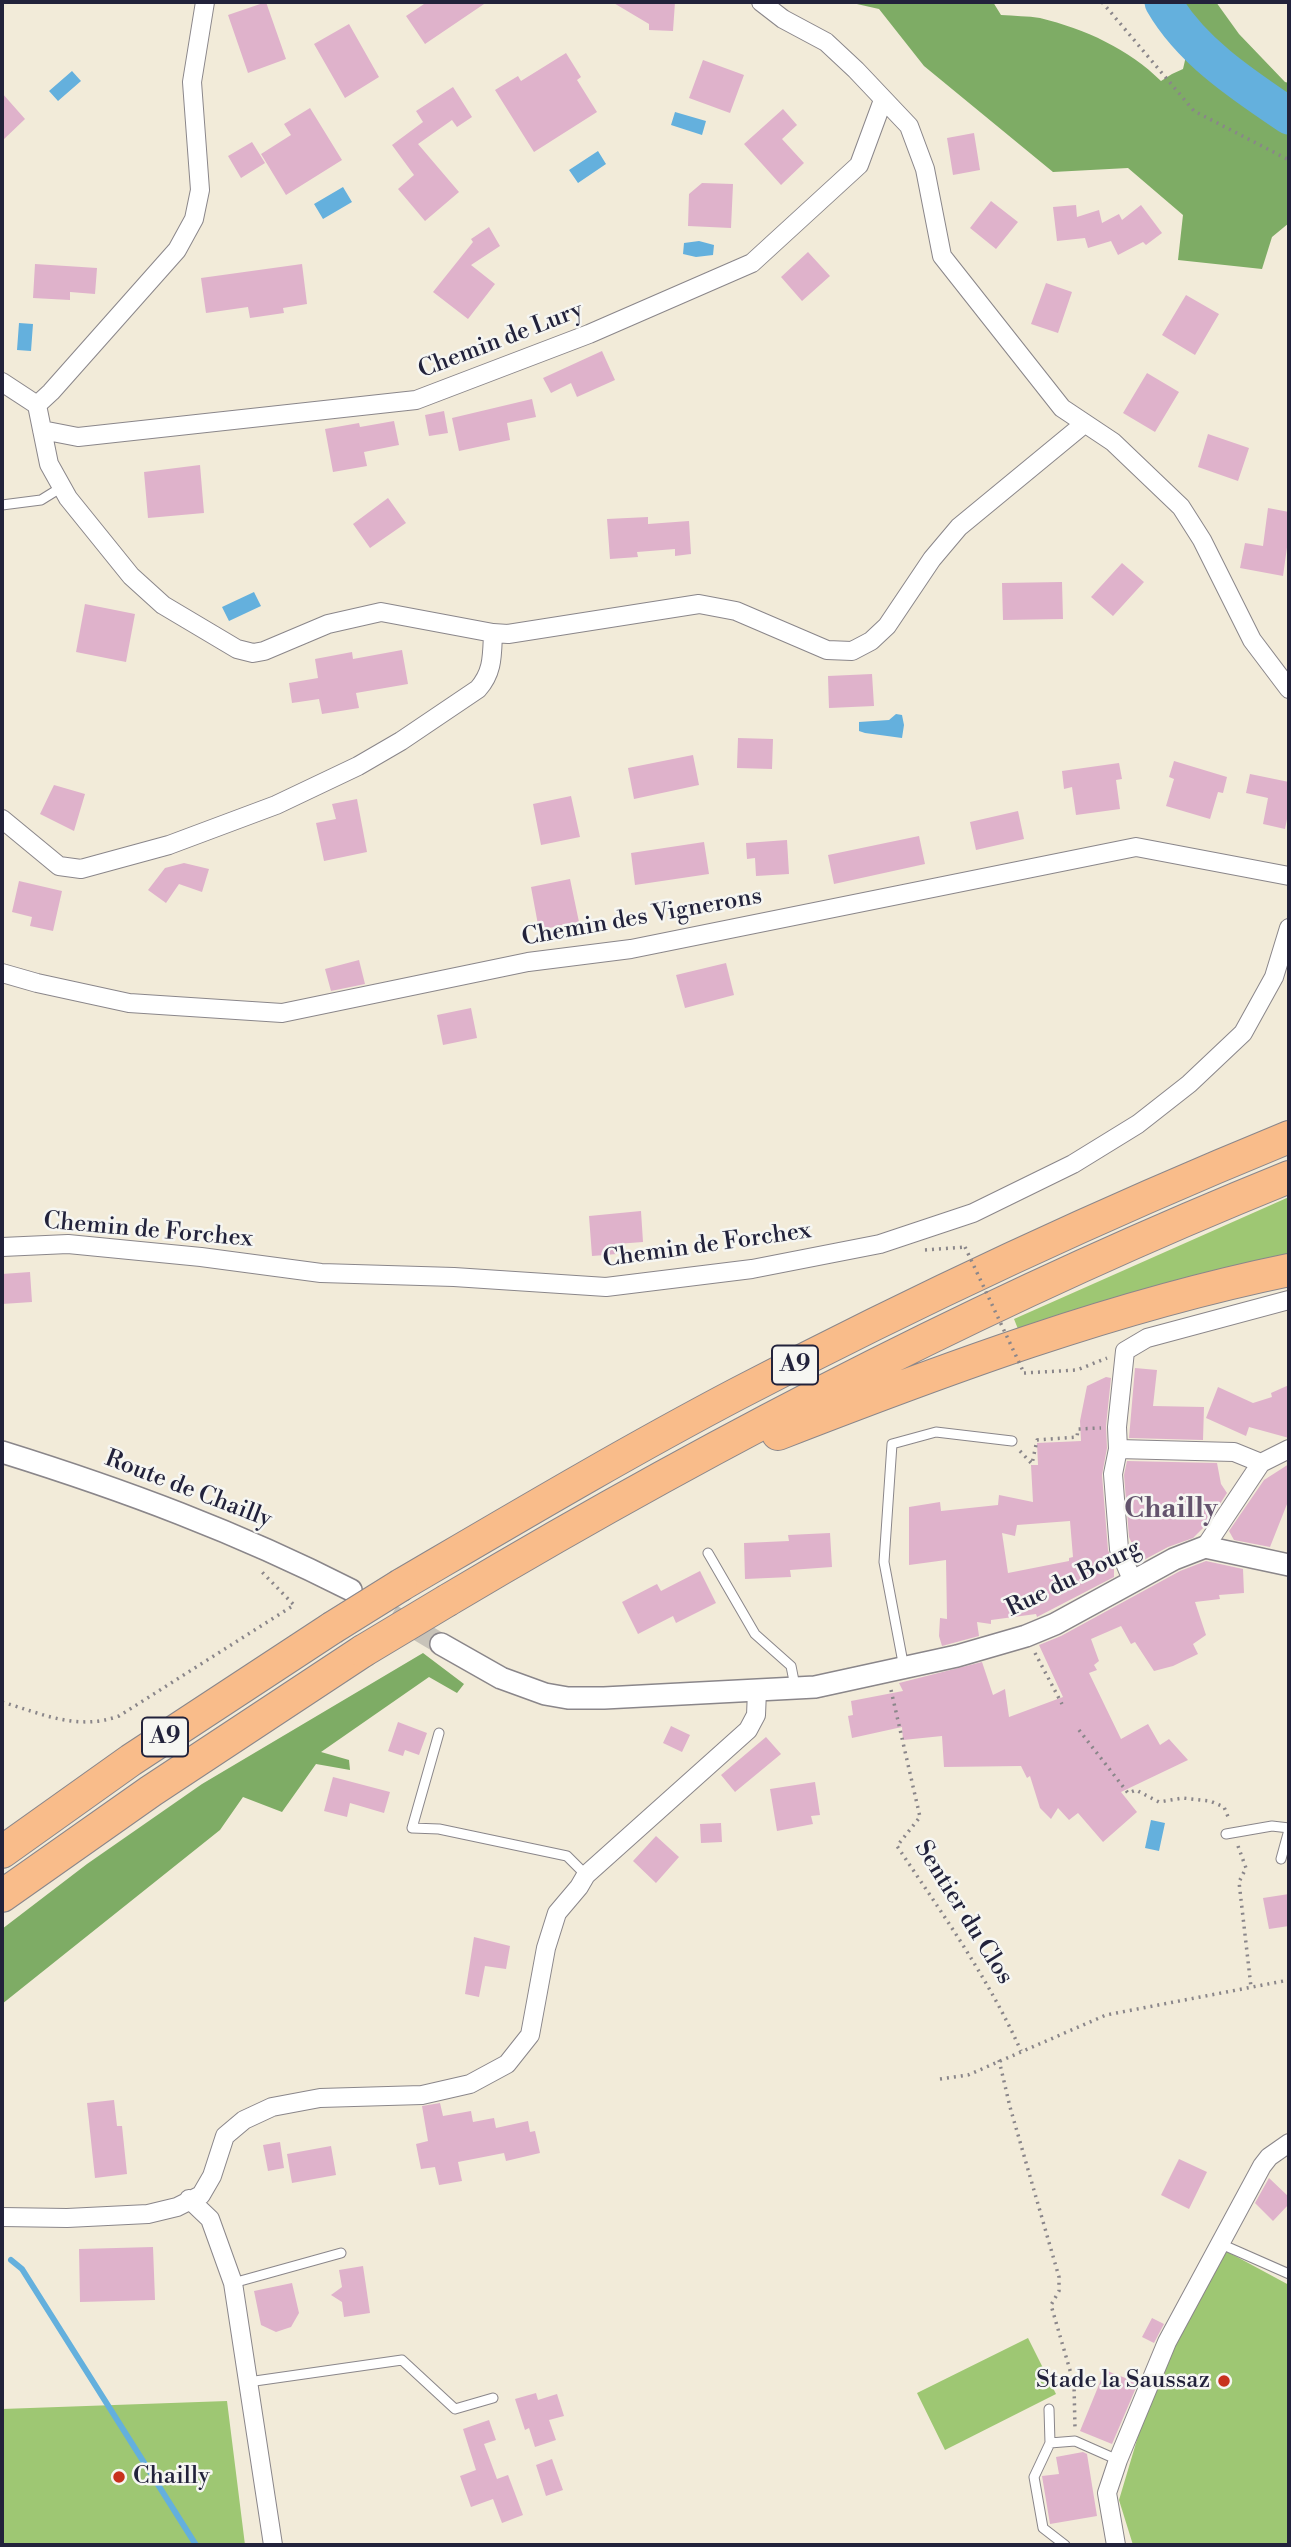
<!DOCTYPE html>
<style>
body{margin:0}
#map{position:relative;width:1291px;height:2547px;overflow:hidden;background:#f2ebd9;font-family:"Libre Bodoni",serif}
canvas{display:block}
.frame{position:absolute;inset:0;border:4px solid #22223b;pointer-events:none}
</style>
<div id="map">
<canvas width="1291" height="2547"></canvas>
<div class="frame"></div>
</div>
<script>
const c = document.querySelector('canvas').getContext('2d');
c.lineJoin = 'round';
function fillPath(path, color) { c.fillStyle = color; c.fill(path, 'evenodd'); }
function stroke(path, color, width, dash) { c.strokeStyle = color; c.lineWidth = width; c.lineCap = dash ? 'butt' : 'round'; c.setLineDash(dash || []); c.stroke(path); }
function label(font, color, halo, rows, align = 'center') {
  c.font = font + ' "Libre Bodoni",serif'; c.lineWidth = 5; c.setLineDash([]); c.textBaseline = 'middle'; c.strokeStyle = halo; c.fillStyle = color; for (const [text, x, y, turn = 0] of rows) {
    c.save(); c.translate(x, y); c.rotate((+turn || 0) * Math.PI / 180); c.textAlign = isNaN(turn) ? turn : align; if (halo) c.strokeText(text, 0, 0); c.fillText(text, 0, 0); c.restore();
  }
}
fillPath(new Path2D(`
 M1289,1197V1259L1020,1334L1014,1319Z
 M1226,2251L1289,2285V2545H1133L1119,2500L1142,2423L1167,2360Z
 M1028,2338L1056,2394L945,2450L917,2393Z
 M227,2401L245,2545H2V2409Z`), '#9ec773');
fillPath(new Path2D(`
 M848,2H993L1001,15C1014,16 1028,16 1040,18C1085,29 1129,49 1161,81L1172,74L1183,69C1190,45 1186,24 1175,2H1216L1239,34L1285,82L1289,83V223L1272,237L1262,269L1178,260L1183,215L1128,168L1053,172L924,66L879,9Z
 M423,1653L464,1684L457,1693L429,1677L321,1752L349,1760L350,1770L316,1764L282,1812L243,1797L220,1830L2,2004V1929L87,1864L202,1784Z`), '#7eac65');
fillPath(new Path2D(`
 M72,71L81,81L58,101L49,91Z
 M675,112L706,121L702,135L671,125Z
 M598,151L606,164L578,183L569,170Z
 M343,187L352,202L323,219L314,204Z
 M699,241L714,245L713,255L696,257L683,254L684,243Z
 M19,323L33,324L31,351L17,350Z
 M254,592L261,606L229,621L222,607Z
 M896,714L902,715L904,725L902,738L865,733L859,731V722L889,720Z
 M1151,1820L1165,1823L1159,1851L1145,1848Z`), '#64b0dd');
stroke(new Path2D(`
 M11,2260L22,2269L196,2545`), '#64b0dd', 6);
stroke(new Path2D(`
 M1163,2C1191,51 1243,85 1289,116`), '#64b0dd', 37);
fillPath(new Path2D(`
 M266,2L286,59L248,73L228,15Z
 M427,2H487L425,44L406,16Z
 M612,2H675L673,31L649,30V24Z
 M349,24L379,77L345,98L314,44Z
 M566,53L581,77L577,80L597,112L534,152L495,90L518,76L521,81Z
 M703,60L744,75L730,113L689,98Z
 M453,87L472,117L457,127L452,120L418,144L459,192L425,221L398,189L414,175L392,145L423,122L416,111Z
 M2,93L25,119L2,141Z
 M310,108L342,160L286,195L261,154L291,135L284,124Z
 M783,109L797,125L782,139L804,163L781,185L744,144Z
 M974,133L980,170L953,175L947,138Z
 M252,142L265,163L241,178L228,156Z
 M702,183L733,184L731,228L688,226L689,194Z
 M991,201L1018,222L996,249L970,228Z
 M1076,205L1077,217L1099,210L1102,223L1119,214L1122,220L1141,205L1162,233L1146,245L1143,242L1118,255L1111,241L1088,248L1085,238L1057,241L1053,207Z
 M489,227L500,246L471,265L495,284L468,319L433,292L473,242L471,239Z
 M808,252L830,276L802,301L781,277Z
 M35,264L97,268L95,294L70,292V300L33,298Z
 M302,264L307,304L283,308L284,313L250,318L248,307L206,313L201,278Z
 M1046,283L1072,292L1058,333L1031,324Z
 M1186,295L1219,314L1195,355L1162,335Z
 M602,351L615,380L577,397L571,383L551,393L543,378Z
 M1147,373L1179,392L1155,432L1123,413Z
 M532,399L536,417L507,423L510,440L459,451L452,418Z
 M444,411L448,433L429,436L425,415Z
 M394,421L399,445L364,452L367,466L333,472L325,429L359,423L360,427Z
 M1208,434L1249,448L1238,481L1198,467Z
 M200,465L204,513L148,518L144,472Z
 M388,498L406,523L370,548L353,524Z
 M1268,508L1289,512V533L1283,576L1240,568L1245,543L1263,546Z
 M648,517V524L689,521L691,554L675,556V549L637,552L638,557L610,559L607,519Z
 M1122,563L1144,582L1113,616L1091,597Z
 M1062,582L1063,619L1003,620L1002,583Z
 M85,604L135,614L126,662L76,652Z
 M402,650L408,684L356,693L359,708L322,714L319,699L292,703L289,683L318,678L315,659L352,652L353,659Z
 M872,674L874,706L829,708L828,676Z
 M738,738L773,739L772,769L737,768Z
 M693,755L699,785L634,799L628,768Z
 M1174,761L1227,777L1223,793L1218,792L1210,819L1166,806L1174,779L1169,777Z
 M1119,763L1122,779L1116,780L1120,809L1076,815L1072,787L1064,789L1062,771Z
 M1250,774L1289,782V809L1285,829L1263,824L1268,798L1246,793Z
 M54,785L85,794L74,831L40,814Z
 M571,796L580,837L541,845L533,804Z
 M357,799L367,852L324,861L316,823L336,819L332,804Z
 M1018,811L1024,839L976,850L970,822Z
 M919,836L925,864L834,884L828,855Z
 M787,840L789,874L756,876L755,858L747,859L746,843Z
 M704,842L709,874L635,885L631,853Z
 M184,863L209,869L202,892L179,884L166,903L148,890L165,868Z
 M570,879L579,922L539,930L531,887Z
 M19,881L62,891L53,931L30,926L32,917L12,912Z
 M359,960L365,984L331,991L325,969Z
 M726,963L734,995L685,1008L676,975Z
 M471,1008L477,1038L443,1045L437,1015Z
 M641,1211L643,1242L616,1244L617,1254L592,1256L589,1216Z
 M30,1272L32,1302L2,1304V1274Z
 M1135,1368L1157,1370L1153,1406L1204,1407L1203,1440L1129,1438Z
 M1106,1377L1111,1378L1106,1426L1107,1448L1102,1475L1108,1550L1114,1565V1577L1037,1617L1036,1614L991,1620V1624L977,1622L979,1636L942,1646L939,1636L940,1618L947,1619L946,1560L909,1565V1507L940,1502L941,1511L998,1505L999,1495L1033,1502L1031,1465H1038L1037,1443L1081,1441L1080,1421L1087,1386ZM1070,1521L1073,1557L1069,1558V1561L1008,1573L1002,1533L1015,1536L1017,1525Z
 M1289,1385V1438L1249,1427L1246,1436L1206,1418L1218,1387L1253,1403L1272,1397L1271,1393Z
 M1127,1461L1217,1463L1221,1484L1227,1493L1207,1524L1193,1538L1168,1547L1140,1562L1129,1537L1124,1475Z
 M1289,1464V1499L1270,1547L1234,1540L1229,1531L1264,1480Z
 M830,1533L832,1567L790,1570L791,1577L745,1579L744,1543L789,1541L788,1535Z
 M1206,1561L1243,1569L1244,1593L1219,1595L1220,1599L1195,1602L1206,1635L1193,1644L1198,1654L1173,1666L1154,1671L1135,1642L1131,1644L1121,1626L1091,1639L1099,1661L1094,1665L1097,1670L1089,1673L1121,1739L1148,1724L1160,1745L1169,1739L1188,1760L1121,1792L1137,1812L1103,1842L1078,1813L1069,1820L1058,1808L1051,1819L1040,1808L1030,1776L1027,1778L1021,1766L944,1767L942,1736L903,1740L902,1727L852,1738L848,1716L853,1715L851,1701L903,1691L899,1683L982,1662L993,1695L1005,1689L1009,1717L1063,1697L1039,1645L1061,1636L1180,1571Z
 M700,1571L716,1603L676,1623L673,1616L638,1634L622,1602L657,1584L661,1591Z
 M398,1722L427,1733L419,1755L405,1750L403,1756L388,1751Z
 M671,1726L690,1735L682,1752L663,1743Z
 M766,1737L781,1754L735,1792L721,1775Z
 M333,1777L390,1792L384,1813L350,1803L347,1817L324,1811Z
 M815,1782L820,1815L811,1816L813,1824L777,1831L770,1789Z
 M721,1823L722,1842L701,1843L700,1824Z
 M656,1836L679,1857L656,1883L633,1861Z
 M1289,1894V1926L1269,1929L1263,1898Z
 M474,1937L510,1946L506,1969L485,1966L479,1997L465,1994Z
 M114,2100L117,2126H122L127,2174L95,2178L87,2103Z
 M440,2103L443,2116L471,2111L473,2122L494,2118L496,2128L528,2121L530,2132L535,2131L540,2153L506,2161L504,2153L458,2162L462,2181L439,2185L435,2167L421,2169L416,2144L428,2141L422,2106Z
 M280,2142L284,2168L268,2171L263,2145Z
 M331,2146L336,2175L292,2183L287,2154Z
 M1179,2159L1207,2172L1189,2209L1161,2195Z
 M1269,2178L1289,2197V2204L1273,2221L1255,2203Z
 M153,2247L155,2300L80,2302L79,2249Z
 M363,2266L370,2313L344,2317L342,2302L331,2295L342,2287L339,2270Z
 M292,2283L299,2313L291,2327L276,2332L261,2325L254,2291Z
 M1152,2318L1164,2324L1154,2343L1142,2337Z
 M1105,2370L1138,2383L1112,2444L1080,2431Z
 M536,2393L538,2400L557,2394L564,2416L549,2420L556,2440L535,2447L529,2428L525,2430L515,2399Z
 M489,2420L496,2440L484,2444L497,2479L508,2475L523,2515L502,2523L493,2499L471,2507L460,2476L476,2470L463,2429Z
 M1083,2452L1087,2454L1097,2516L1050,2524L1042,2476L1059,2474L1056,2457Z
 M552,2459L563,2490L546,2496L536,2465Z`), '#dfb2cb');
stroke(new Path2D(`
 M365,1599L441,1644`), '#c8c3b9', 21, [21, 10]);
const service = new Path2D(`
 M2,505L41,500L62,487
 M708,1553L755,1634L791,1666L795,1686
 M904,1668L884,1562L892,1444L936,1432L1012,1441
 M439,1733L412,1828L439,1829L567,1856L586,1875
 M1226,1834L1272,1826L1289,1828
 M1281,1859L1289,1830
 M1221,2244L1289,2274
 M233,2283L341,2253
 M248,2382L402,2360L455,2409L493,2398
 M1049,2409L1050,2443L1034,2477L1043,2528L1065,2545
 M1050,2443L1075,2441L1118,2460`);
const minor = new Path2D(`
 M761,2L783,19L826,42L856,70L909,126L925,169L942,256L1062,408L1113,442L1181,507L1202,540L1252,640L1289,689
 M2,382L37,405
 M42,430L78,437L416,400L589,334L752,263L859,165L883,100
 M493,633L508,634L699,604L736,611L827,650L852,651L871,641L887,626L932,559L959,527L1084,424
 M2,819L59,866L81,869L169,845L276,805L358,766L401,741L478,689C493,672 492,656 493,633L381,612L328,624L264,651L253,653L237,649L163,605L131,576L68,498L49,464L37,405L51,392L177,250L194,219L200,190L192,82L205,2
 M2,973L37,983L129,1003L282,1013L528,962L631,949L1136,847L1289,876
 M2,1247L68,1244L201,1257L321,1273L454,1277L606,1287L752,1269L880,1244L973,1213L1073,1164L1138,1124L1189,1084L1243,1033L1274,977L1289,928
 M1118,1449L1234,1452L1261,1463
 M1205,1547L1261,1463L1289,1449
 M1133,1582L1119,1549L1113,1474L1118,1449L1117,1427L1125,1351L1147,1338L1289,1300
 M189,2199L210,2219L233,2283L273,2545
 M2,2217L67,2218L148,2214L177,2207L201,2195L212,2176L225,2136L244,2120L272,2107L320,2098L422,2095L470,2084L507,2064L530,2035L546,1948L557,1913L579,1887L586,1875L748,1730L756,1715L757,1691
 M1116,2545L1107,2493L1118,2460L1167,2342L1262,2166L1269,2157L1289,2143`);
const tertiary = new Path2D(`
 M2,1452C124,1490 237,1532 351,1590
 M441,1644L501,1678L545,1694L568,1698H604L815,1687L957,1656L1026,1636L1055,1624L1174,1559L1205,1547L1289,1565`);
const motorway = new Path2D(`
 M778,1434C945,1369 1114,1306 1289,1270
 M401,1585C512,1520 623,1454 737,1394C917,1300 1101,1214 1289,1137
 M448,1600C718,1439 997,1295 1289,1177
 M2,1852L131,1760L332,1628
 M2,1896L151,1791L363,1651`);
stroke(service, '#8a868a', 11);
stroke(minor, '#8a868a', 20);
stroke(tertiary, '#8a868a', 24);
stroke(motorway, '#8a868a', 34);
stroke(new Path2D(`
 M1102,2L1194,111L1289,160
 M925,1250L965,1247
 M1024,1373L1077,1370L1107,1358
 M1020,1451L1032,1464L1037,1440L1077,1437L1078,1429L1101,1428
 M1035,1653L1062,1704
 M891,1690L920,1817L897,1846C941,1912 988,1977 1021,2051
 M2,1702C43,1714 77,1731 119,1716L294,1605L261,1571
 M1079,1730L1128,1793L1136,1790L1159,1802L1183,1798L1210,1801L1224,1807L1229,1819
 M1238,1846L1246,1868L1239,1882L1251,1987
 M999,2060L1010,2107L1059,2277V2291L1051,2305L1074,2384L1075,2429
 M940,2079L968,2075L1106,2015L1289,1980`), '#8a868a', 3.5, [2, 5]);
stroke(service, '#fff', 9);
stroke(minor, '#fff', 18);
stroke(tertiary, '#fff', 21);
stroke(motorway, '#f9bc8a', 32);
const motorwayBridge = new Path2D(`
 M332,1628L401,1585
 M363,1651L448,1600`);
stroke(motorwayBridge, '#8a868a', 34, []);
stroke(new Path2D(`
 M965,1247L1024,1373`), '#8a868a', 3.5, [2, 5]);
stroke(motorwayBridge, '#f9bc8a', 32);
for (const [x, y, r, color] of [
 [1224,2381,7,"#c8321e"],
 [119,2477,7,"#c8321e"]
]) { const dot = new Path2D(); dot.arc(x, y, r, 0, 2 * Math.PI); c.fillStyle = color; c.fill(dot); stroke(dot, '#f6f6f2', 2.5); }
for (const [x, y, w] of [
 [795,1365,46],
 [165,1737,46]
]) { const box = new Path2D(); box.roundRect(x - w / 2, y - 19.5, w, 39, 5); c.fillStyle = '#f6f6f2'; c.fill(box); stroke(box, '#22223b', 2); }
label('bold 23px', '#22223b', null, [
 ["A9",795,1365],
 ["A9",165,1737]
]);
label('24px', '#22223b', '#f6f6f2', [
 ["Chemin de Lury",501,341,-21],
 ["Chemin des Vignerons",642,918,-10],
 ["Chemin de Forchex",148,1231,5],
 ["Chemin de Forchex",707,1246,-8],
 ["Route de Chailly",188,1490,21],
 ["Rue du Bourg",1074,1579,-26],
 ["Sentier du Clos",963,1913,58]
]);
label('24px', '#22223b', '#f6f6f2', [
 ["Stade la Saussaz",1210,2381],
 ["Chailly",133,2477,"left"]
], 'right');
label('bold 28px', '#64546d', '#f6f6f2', [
 ["Chailly",1171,1510]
]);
</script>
